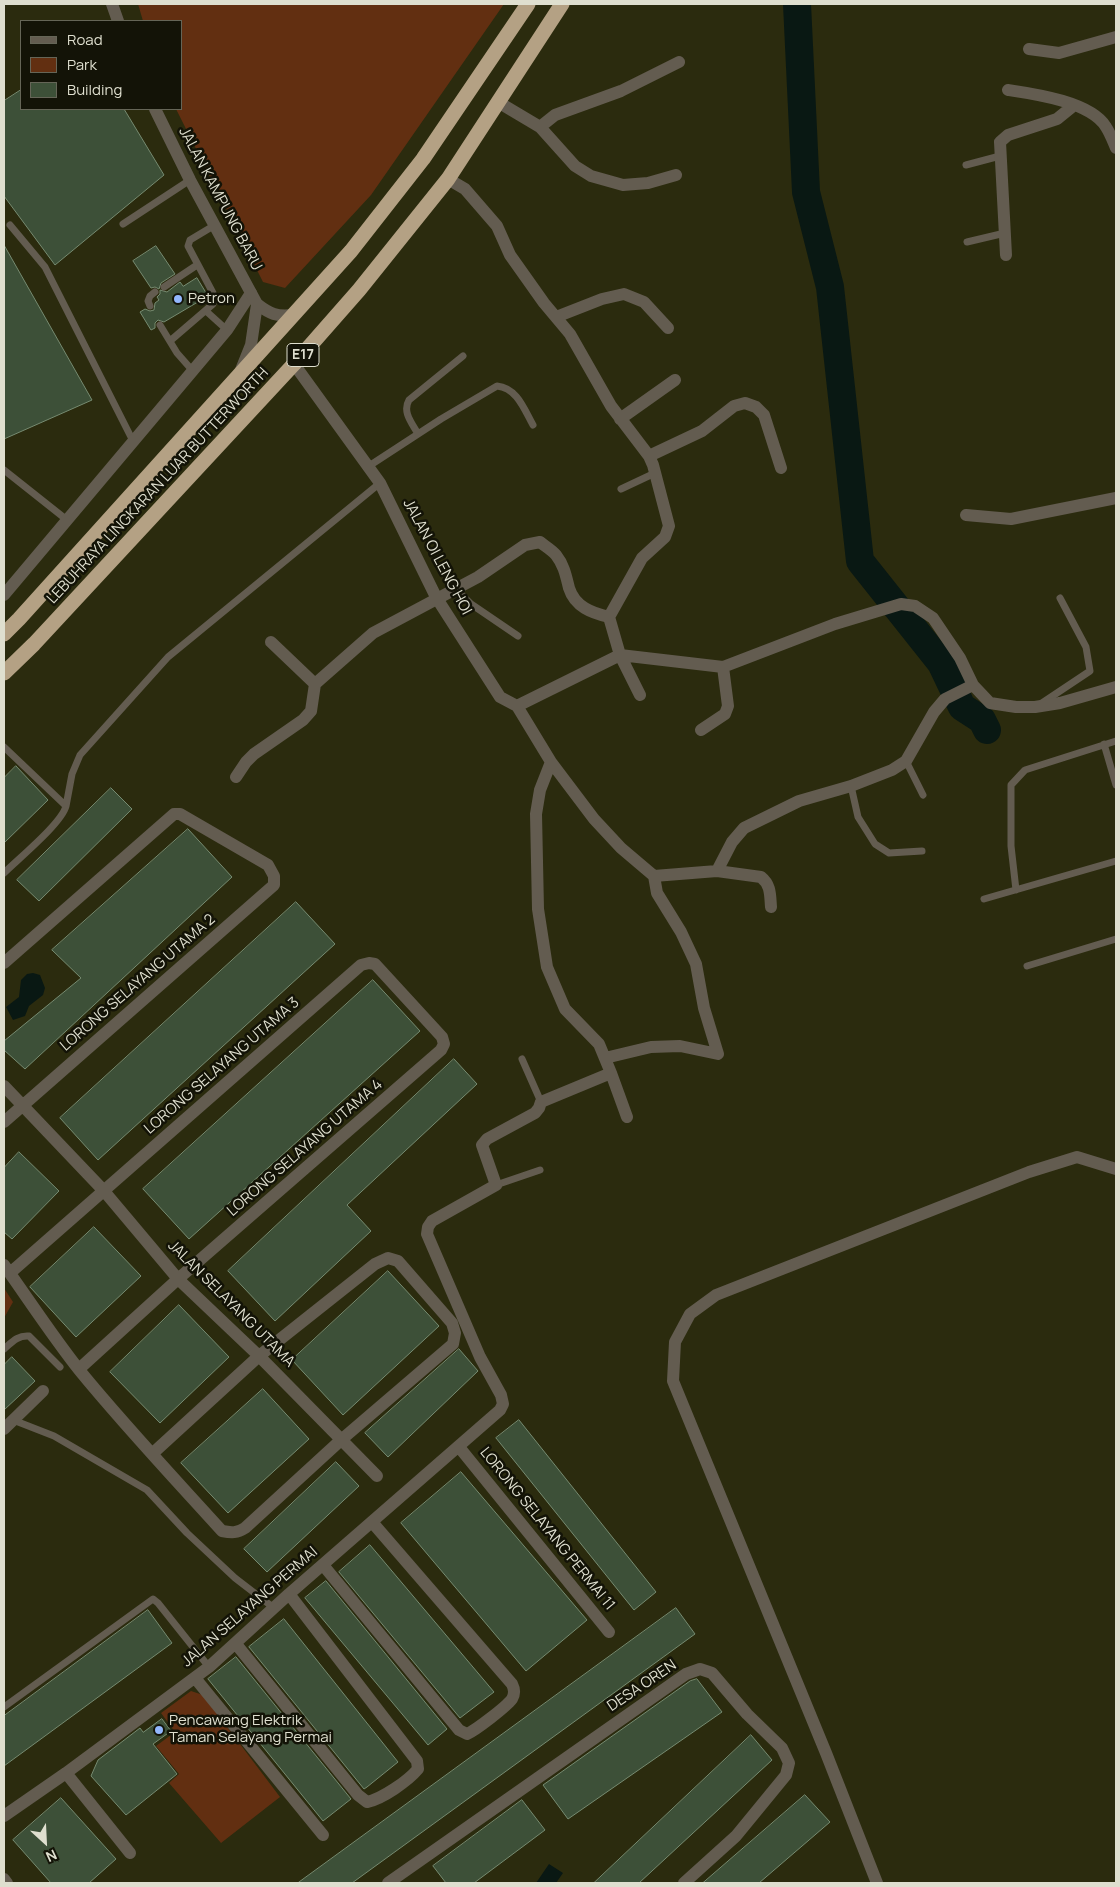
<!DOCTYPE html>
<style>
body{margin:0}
#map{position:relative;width:1120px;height:1887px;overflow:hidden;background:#2b2b0e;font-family:Manrope,sans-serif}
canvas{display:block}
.frame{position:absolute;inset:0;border:5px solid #dfdfcf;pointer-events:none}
.legend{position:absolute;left:20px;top:20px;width:162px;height:90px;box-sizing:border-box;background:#131307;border:1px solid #656557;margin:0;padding:6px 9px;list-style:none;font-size:15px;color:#dfdfcf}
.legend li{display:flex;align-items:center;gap:10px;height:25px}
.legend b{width:25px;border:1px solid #656557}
.north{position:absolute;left:20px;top:1817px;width:50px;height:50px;-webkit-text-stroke:4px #131307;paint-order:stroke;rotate:155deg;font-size:14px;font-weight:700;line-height:20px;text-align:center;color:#dfdfcf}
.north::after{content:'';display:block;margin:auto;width:18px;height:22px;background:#dfdfcf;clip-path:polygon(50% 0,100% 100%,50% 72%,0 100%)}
</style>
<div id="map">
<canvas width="1120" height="1887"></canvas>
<div class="frame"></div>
<ul class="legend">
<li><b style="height:6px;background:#635c50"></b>Road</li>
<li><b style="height:14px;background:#622f11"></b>Park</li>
<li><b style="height:14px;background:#3d5038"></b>Building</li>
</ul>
<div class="north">N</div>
</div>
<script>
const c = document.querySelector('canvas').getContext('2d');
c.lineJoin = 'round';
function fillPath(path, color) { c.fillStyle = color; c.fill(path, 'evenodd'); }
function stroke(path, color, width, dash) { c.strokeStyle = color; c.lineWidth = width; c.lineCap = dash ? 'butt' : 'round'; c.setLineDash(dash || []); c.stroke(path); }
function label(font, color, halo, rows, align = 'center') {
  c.font = font + ' Manrope,sans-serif'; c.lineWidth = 5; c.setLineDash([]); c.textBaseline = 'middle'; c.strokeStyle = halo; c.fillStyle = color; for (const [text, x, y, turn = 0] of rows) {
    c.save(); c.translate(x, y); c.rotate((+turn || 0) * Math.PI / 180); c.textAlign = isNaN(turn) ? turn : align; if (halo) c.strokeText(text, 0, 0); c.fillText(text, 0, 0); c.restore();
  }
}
fillPath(new Path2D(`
 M138,4H504L371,195L285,288L263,282L176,109H181V21H143Z
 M4,1288L13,1302L4,1318Z
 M191,1691L203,1695L280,1797L221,1843L169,1783L179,1774L156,1746L175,1732L161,1713Z`), '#622f11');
fillPath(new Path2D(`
 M33,973L40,975L45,988L43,995L29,1006L25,1016L13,1020L6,1007L19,997L21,980L27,974Z
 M549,1864L563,1873L556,1883H536Z`), '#091813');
stroke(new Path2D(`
 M797,4L806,192L830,287L860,561L941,663L962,707L982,720L987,730`), '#091813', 28);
const building = new Path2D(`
 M21,90V109H124L164,175L55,265L4,196V101Z
 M4,245L92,400L4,439Z
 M156,246L175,274L161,283L159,289L155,287L151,288L133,261Z
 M197,278L208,296L164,322L158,320L155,323V328L151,330L140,312L145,309L150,311L154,310L155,303L159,300L157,297L160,294V290L167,292L180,282L183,286Z
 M16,766L48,800L4,843V778Z
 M111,788L132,809L39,901L17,880Z
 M188,829L232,877L25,1069L4,1050V1041L81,978L52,950Z
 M296,902L335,944L98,1160L60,1118Z
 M373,980L420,1031L189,1239L143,1189Z
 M454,1059L477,1084L347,1205L371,1231L275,1321L228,1271Z
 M19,1152L59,1191L12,1239L4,1232V1168Z
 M94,1227L141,1276L76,1337L30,1287Z
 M388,1271L439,1326L343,1415L292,1360Z
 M179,1305L229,1357L160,1423L110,1372Z
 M459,1349L478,1371L388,1457L365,1433Z
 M12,1357L35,1381L4,1410V1365Z
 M263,1389L309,1439L228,1513L181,1463Z
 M519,1420L656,1592L634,1610L496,1438Z
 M336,1462L359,1486L267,1572L244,1549Z
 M461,1472L587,1620L526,1671L401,1523Z
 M370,1545L494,1692L460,1718L339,1572Z
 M326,1581L447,1729L428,1745L305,1598Z
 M676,1608L695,1634L352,1883H298Z
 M148,1610L172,1643L4,1766V1716Z
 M284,1619L398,1762L367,1787L364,1789L249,1647Z
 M236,1657L351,1799L323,1821L208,1679Z
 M697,1679L722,1712L568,1819L543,1785L690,1681Z
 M162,1719L171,1731L153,1744L177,1774L126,1815L91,1776L98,1760L140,1728L143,1732Z
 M751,1735L772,1760L639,1883H594Z
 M805,1795L830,1822L759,1883H703Z
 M61,1798L116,1859L89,1883H51L13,1840Z
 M522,1800L545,1830L474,1883H446L433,1866Z`);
fillPath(building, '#3d5038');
stroke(building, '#768b71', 1);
stroke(new Path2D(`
 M966,165L1000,156
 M123,224L190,180
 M10,225L45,267L133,441
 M967,242L1005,233
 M164,287L197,265
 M150,306L148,301L150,296L155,292
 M206,311L227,330
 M160,325L177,353L192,370
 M170,341L213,304V293L188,246L190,240L215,225
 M418,434C412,423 402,412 409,400L463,356
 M369,466L441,419L497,386C517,388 524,409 533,425
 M4,470L67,520
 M621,489L655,473
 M455,588L471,604L518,636
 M1042,703L1090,671L1086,647L1060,598
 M1104,744L1116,785
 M4,747L66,806C62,823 18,859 4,873
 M906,761L923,795
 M851,786L858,817L875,844L889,853L922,851
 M66,806L72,774L80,755L168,657L380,483
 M1016,890L1011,846V785L1025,770L1116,741
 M984,899L1116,861
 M1027,966L1116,939
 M522,1059L541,1102
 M496,1185L540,1170
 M4,1349C12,1342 18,1335 29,1336L60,1367
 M13,1420L54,1436L147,1490L187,1533L235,1578L274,1608
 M4,1707L153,1599L158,1603L209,1667`), '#635c50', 7);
stroke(new Path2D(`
 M1029,49L1059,53L1116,37
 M1008,90C1035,94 1091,102 1106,127C1110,133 1113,141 1116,148
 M498,102L540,127L575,166L591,176L623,185L648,183L676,175
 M540,127L555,115L621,91L679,62
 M448,179L465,189L497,226L510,255L544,303L570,334L611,406L649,456L653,465L669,526L665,537L642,558L609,617
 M1006,255L1000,142L1008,135L1057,119L1073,106
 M556,317L602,299L624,294L644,302L668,328
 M294,364L380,483L436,597L500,697L517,706L551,762L594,819L621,848L654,876L657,893L681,932L696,964L704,1008L718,1054L680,1046L651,1047L605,1058
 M620,419L675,380
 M649,456L702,431L734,406L745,403L756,407L764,415L781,468
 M966,515L1011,519L1116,498
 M4,595L227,330L251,293
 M271,642L315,684
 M517,706L620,655L723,667L835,624L901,604L915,606L933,618L960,658L973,685L990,703L1016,707H1035L1060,703L1116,687
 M701,730L725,714L728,706L723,667
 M551,762L540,790L536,814L538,909L547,967L565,1009L599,1044L611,1073L627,1117
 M236,777L246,762L254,754L303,720L311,711L315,684L373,633L478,577L525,545L540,542C545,546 552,550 556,555C564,565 566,576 569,588C575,607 592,613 609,617L620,655L640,695
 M717,871L732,842L744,828L799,801L851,786L892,770L906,761L934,712L945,699L973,685
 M654,876L717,871L761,877C771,885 770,895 771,907
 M4,963L174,814H180L268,865L274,876V885L4,1122
 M4,1086L104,1191L178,1279L259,1356L377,1476
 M4,1265C29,1300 53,1337 80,1371C125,1426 174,1478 222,1531C232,1533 237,1533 245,1528L341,1440L453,1344L455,1333L452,1323L398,1261L388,1258L375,1264L259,1356L152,1454
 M10,1273L361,965L369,963L375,964L442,1037L444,1044L441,1050L178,1279L79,1369
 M4,1429L43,1391
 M459,1447L609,1632
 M323,1565L459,1730L467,1734C476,1730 506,1707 512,1699C515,1694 514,1688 512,1684L372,1522
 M236,1644L358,1795L367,1802C382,1799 408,1781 418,1769L417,1761L289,1594
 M195,1678L323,1835
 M66,1773L130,1853
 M4,1816L66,1773L209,1667L289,1594L500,1410L503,1404L501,1395L480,1357L427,1234L428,1227L432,1221L496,1185L482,1145L487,1139L535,1113L539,1108L541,1102L611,1073
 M4,1879L7,1883
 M388,1883L686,1674L700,1669L712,1673L747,1714L782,1748L789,1763L786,1775L736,1836L684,1883
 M877,1883L826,1753L673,1381L675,1342L690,1314L716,1295L1029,1172L1077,1157L1116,1169`), '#635c50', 12);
stroke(new Path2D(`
 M112,4L118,21
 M155,109L190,180L257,304C270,314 277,317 293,315
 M241,370L251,345L257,304`), '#635c50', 12);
stroke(new Path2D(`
 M4,634L19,619L351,251L423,159L528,4
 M4,673L34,644L294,364L359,290L448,179L562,4`), '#b4a184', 15);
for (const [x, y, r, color] of [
 [178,299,5,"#92b7fd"],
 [159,1730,5,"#92b7fd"]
]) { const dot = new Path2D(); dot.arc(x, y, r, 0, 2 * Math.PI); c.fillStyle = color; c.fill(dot); stroke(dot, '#131307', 2); }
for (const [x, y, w] of [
 [303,355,32]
]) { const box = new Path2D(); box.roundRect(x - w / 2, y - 11.5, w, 23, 4); c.fillStyle = '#131307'; c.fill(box); stroke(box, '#dfdfcf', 1); }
label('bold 14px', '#dfdfcf', null, [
 ["E17",303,355]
]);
label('15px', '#dfdfcf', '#131307', [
 ["JALAN KAMPUNG BARU",220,199,62],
 ["LEBUHRAYA LINGKARAN LUAR BUTTERWORTH",158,486,-47],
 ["JALAN OI LENG HOI",437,557,62],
 ["LORONG SELAYANG UTAMA 2",138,983,-41],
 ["LORONG SELAYANG UTAMA 3",222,1066,-41],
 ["LORONG SELAYANG UTAMA 4",305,1148,-41],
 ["JALAN SELAYANG UTAMA",231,1304,45],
 ["LORONG SELAYANG PERMAI 11",547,1529,51],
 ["JALAN SELAYANG PERMAI",250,1607,-41],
 ["DESA OREN",642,1686,-34]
]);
label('15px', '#dfdfcf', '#131307', [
 ["Petron",188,299],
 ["Pencawang Elektrik",169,1721],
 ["Taman Selayang Permai",169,1738]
], 'left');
</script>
